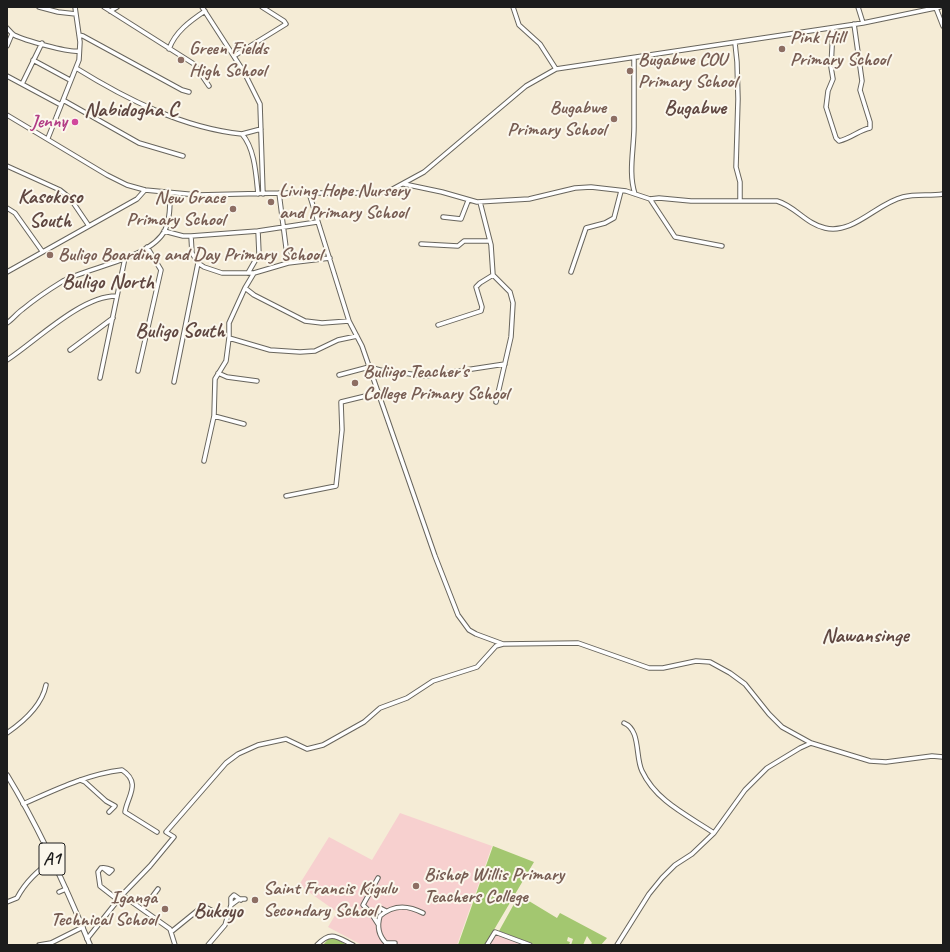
<!DOCTYPE html>
<style>
body{margin:0}
#map{position:relative;width:950px;height:952px;overflow:hidden;background:#f5ecd6;font-family:Caveat,sans-serif}
canvas{display:block}
.frame{position:absolute;inset:0;border:8px solid #1c1c1c;pointer-events:none}
</style>
<div id="map">
<canvas width="950" height="952"></canvas>
<div class="frame"></div>
</div>
<script>
const c = document.querySelector('canvas').getContext('2d');
c.lineJoin = 'round';
function fillPath(path, color) { c.fillStyle = color; c.fill(path, 'evenodd'); }
function stroke(path, color, width, dash) { c.strokeStyle = color; c.lineWidth = width; c.lineCap = dash ? 'butt' : 'round'; c.setLineDash(dash || []); c.stroke(path); }
function label(font, color, halo, rows, align = 'center') {
  c.font = font + ' Caveat,sans-serif'; c.lineWidth = 4; c.setLineDash([]); c.textBaseline = 'middle'; c.strokeStyle = halo; c.fillStyle = color; for (const [text, x, y, turn = 0] of rows) {
    c.save(); c.translate(x, y); c.rotate((+turn || 0) * Math.PI / 180); c.textAlign = isNaN(turn) ? turn : align; if (halo) c.strokeText(text, 0, 0); c.fillText(text, 0, 0); c.restore();
  }
}
fillPath(new Path2D(`
 M400,813L492,846L457,945H362L328,927L337,912L299,885L329,837L372,860Z
 M495,934L512,941L522,945H489Z`), '#f7d0cf');
fillPath(new Path2D(`
 M493,846L534,862L485,945H458Z
 M519,895L557,918L560,913L607,938L601,945H590L592,943L587,936L583,945H571L573,939L568,937L567,941L570,942L569,945H536L499,931Z
 M331,936L347,945H323Z`), '#a3c770');
const minor = new Path2D(`
 M39,7L58,12L76,14
 M104,7L194,64L209,86
 M202,7L244,72L260,104L263,194
 M513,7L519,25L540,44L556,69
 M858,7L863,23
 M936,8L943,26
 M110,11L117,7
 M7,28C9,30 11,33 14,35C24,40 69,53 79,51
 M833,28L831,67L833,79L828,91L826,107L836,138L839,141C852,138 859,130 870,128V122L860,90L862,81L854,24
 M79,35L83,36L182,90L189,92
 M735,43L737,62L738,99L736,167L740,182V201
 M7,46L12,34
 M169,49C175,32 190,21 205,11
 M234,56L286,24L284,21L262,7
 M634,59C634,81 634,104 634,127C634,149 628,173 635,194
 M33,60L70,80
 M76,68C126,99 183,128 242,134C255,149 256,175 258,194
 M7,76L61,105
 M22,84L42,43
 M63,100L139,143L183,156
 M7,115L107,175L127,185L145,190L198,195L279,193H373L391,190L424,172L526,86L556,69L863,23L940,7
 M242,134L261,129
 M48,138L79,60L80,42L75,7
 M7,166L60,190L70,198L89,226
 M404,184L442,192L477,202L529,199L575,188L591,187L626,191L650,199L659,198L691,201H777C795,206 806,224 825,228C853,235 877,203 903,197C916,194 930,196 943,194
 M279,193L288,263
 M309,193L349,321L362,346L435,556L458,615L469,630L476,634L503,644
 M650,199L675,237L722,246
 M480,202L491,245L493,275L510,292L513,303L511,337L496,402
 M7,208L15,213L42,251
 M443,217L461,219L468,201
 M164,231L183,236H191L192,253L198,263L204,267L222,273H254L288,263L330,258
 M191,236L258,231
 M421,244L458,246L464,241H490
 M7,272L137,199L145,190
 M571,272L586,228L605,223L614,218L621,191
 M248,273L259,254L258,231L317,222
 M254,273L245,288L254,295L305,321L322,323L349,321
 M245,288L229,323V338L270,350L300,352L315,351L338,340L357,336
 M7,323C13,319 17,313 23,309C35,299 50,289 63,281C89,267 152,258 165,230C170,219 170,206 170,194
 M438,325L481,311L482,307L476,287L480,283L493,275
 M70,350L113,318
 M7,360C36,341 81,296 116,296
 M138,371L161,270L147,247
 M218,373L227,377L257,381
 M339,375L369,367L380,370L426,376L505,364
 M100,378L125,258
 M174,382L198,263
 M214,416L244,424
 M204,461L214,416L215,379L226,361L229,338
 M286,496L336,486L342,430L341,402L378,393
 M624,723C641,730 635,757 642,771C656,801 687,815 714,833
 M7,733C23,722 42,705 46,685
 M80,780L85,782L106,801L115,806L109,812
 M23,804C55,790 87,774 122,770C142,783 127,797 125,812L157,832
 M103,868L109,873L112,870C108,868 105,867 101,868L98,872L100,886L118,900
 M59,892L66,889
 M122,895L170,929L175,945
 M7,902L17,898C26,881 38,871 52,860
 M231,905V898L234,895L241,900
 M143,909L158,889
 M370,912H379L380,908L386,911
 M378,924L371,913L363,905L378,878
 M171,932L203,906L221,915L228,912
 M87,939L122,895L150,866L174,837L166,832L226,763L238,754L258,745L286,739L307,749L323,745L364,722L380,708L407,698L433,681L477,667L496,646L503,644L578,643L649,668H663L696,661L710,662L730,673L745,684L769,714L782,727L811,743
 M386,943H395
 M39,945L51,943L83,927
 M208,945L225,925L231,905L239,899H245
 M317,945C331,930 337,937 353,945
 M386,945V943C378,935 377,926 380,916C394,904 408,905 423,913
 M487,945L495,932L530,945
 M617,945L649,894L662,878L675,865L692,854L714,833L745,790L767,768L800,748L811,743L870,761L886,762L932,756L943,757`);
const major = new Path2D(`
 M7,775C40,829 66,887 90,945`);
stroke(minor, '#68655d', 5.5);
stroke(major, '#68655d', 6);
stroke(minor, '#fff', 3.5);
stroke(major, '#fff', 4);
for (const [x, y, r, color] of [
 [782,49,4,"#8d6e63"],
 [181,60,4,"#8d6e63"],
 [630,71,4,"#8d6e63"],
 [614,119,4,"#8d6e63"],
 [75,122,4,"#d1479c"],
 [271,202,4,"#8d6e63"],
 [233,209,4,"#8d6e63"],
 [50,255,4,"#8d6e63"],
 [355,383,4,"#8d6e63"],
 [416,886,4,"#8d6e63"],
 [255,900,4,"#8d6e63"],
 [165,909,4,"#8d6e63"]
]) { const dot = new Path2D(); dot.arc(x, y, r, 0, 2 * Math.PI); c.fillStyle = color; c.fill(dot); stroke(dot, '#fbf7ec', 1.5); }
for (const [x, y, w] of [
 [52,859,26]
]) { const box = new Path2D(); box.roundRect(x - w / 2, y - 16, w, 32, 3); c.fillStyle = '#fbf7ec'; c.fill(box); stroke(box, '#1c1c1c', 1); }
label('bold 18px', '#1c1c1c', null, [
 ["A1",52,859]
]);
label('bold 19px', '#785e54', '#fbf7ec', [
 ["Pink Hill",790,38],
 ["Primary School",790,60],
 ["Green Fields",189,49],
 ["High School",189,71],
 ["Bugabwe COU",638,60],
 ["Primary School",638,82],
 ["Bugabwe",606,108,"right"],
 ["Primary School",606,130,"right"],
 ["Living Hope Nursery",279,191],
 ["and Primary School",279,213],
 ["New Grace",225,198,"right"],
 ["Primary School",225,220,"right"],
 ["Buligo Boarding and Day Primary School",58,255],
 ["Buliigo Teacher's",363,372],
 ["College Primary School",363,394],
 ["Bishop Willis Primary",424,875],
 ["Teachers College",424,897],
 ["Saint Francis Kigulu",263,889],
 ["Secondary School",263,911],
 ["Iganga",157,898,"right"],
 ["Technical School",157,920,"right"]
], 'left');
label('bold 19px', '#b23c85', '#fbf7ec', [
 ["Jenny",67,122]
], 'right');
label('bold 21px', '#604842', '#fbf7ec', [
 ["Bugabwe",695,108],
 ["Nabidogha C",131,110],
 ["Kasokoso",50,197],
 ["South",50,221],
 ["Buligo North",108,282],
 ["Buligo South",180,331],
 ["Nawansinge",865,636],
 ["Bukoyo",218,911]
]);
</script>
